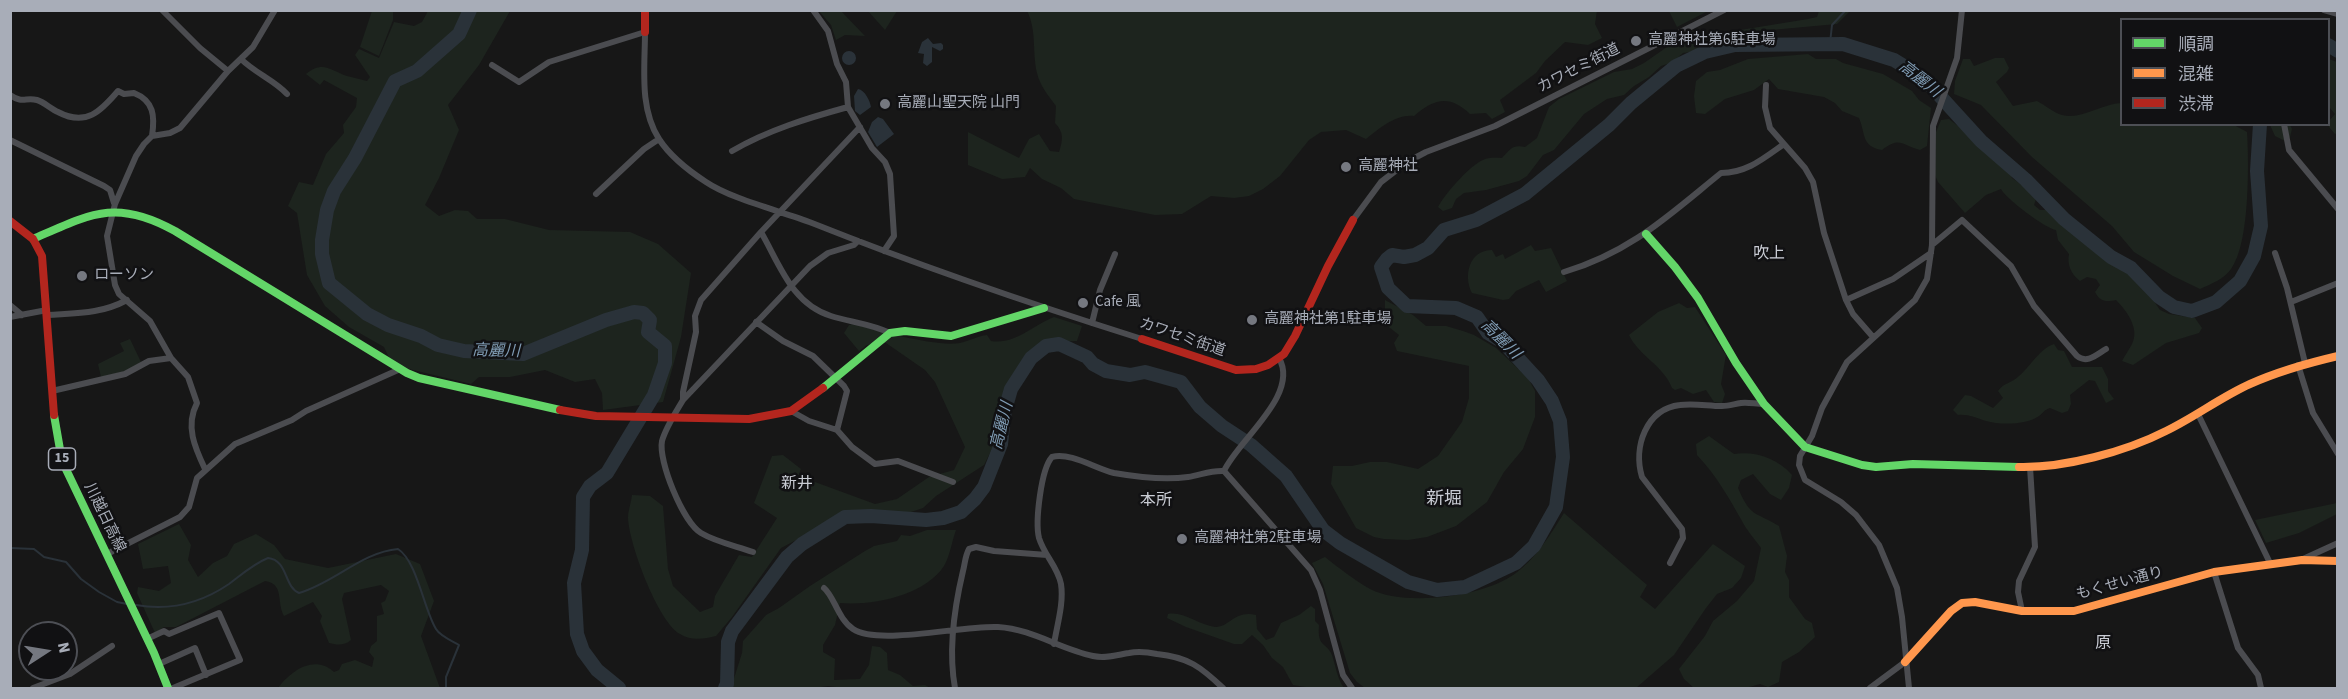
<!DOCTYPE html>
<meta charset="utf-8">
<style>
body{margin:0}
#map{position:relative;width:2348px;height:699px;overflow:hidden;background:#171717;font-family:"Source Sans 3","Noto Sans JP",sans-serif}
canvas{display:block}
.frame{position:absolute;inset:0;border:12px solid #a8adb8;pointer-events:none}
.legend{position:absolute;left:2120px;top:18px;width:210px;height:108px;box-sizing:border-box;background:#111113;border:2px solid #4d4f55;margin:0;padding:8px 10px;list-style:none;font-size:18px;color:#a8adb8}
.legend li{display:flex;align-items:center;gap:12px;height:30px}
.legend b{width:30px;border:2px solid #4d4f55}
.north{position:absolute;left:18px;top:621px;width:60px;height:60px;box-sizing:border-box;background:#111113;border:2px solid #4d4f55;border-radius:50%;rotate:78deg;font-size:16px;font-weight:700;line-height:24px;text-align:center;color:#a8adb8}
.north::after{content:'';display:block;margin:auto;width:21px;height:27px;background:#757880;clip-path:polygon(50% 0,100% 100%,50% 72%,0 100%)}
</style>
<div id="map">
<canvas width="2348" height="699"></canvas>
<div class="frame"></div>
<ul class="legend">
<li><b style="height:8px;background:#63d668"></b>順調</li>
<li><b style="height:8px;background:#ff974d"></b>混雑</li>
<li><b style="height:8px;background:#b3261e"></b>渋滞</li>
</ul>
<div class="north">N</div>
</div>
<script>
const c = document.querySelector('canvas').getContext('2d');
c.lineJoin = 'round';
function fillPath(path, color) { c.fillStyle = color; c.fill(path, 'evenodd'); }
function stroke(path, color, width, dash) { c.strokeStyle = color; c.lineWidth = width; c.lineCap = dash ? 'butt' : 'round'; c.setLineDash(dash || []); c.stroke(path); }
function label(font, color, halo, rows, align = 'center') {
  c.font = font + ' "Source Sans 3","Noto Sans JP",sans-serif'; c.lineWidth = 5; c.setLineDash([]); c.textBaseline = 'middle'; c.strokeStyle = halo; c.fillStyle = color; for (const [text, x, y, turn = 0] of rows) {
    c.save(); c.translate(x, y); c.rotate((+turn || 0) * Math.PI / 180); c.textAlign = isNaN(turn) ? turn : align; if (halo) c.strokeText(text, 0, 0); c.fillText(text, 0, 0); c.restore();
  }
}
fillPath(new Path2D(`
 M372,11H393V20L379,56L360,47Z
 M428,11H510L479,65L448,105L459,130L439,178L425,205L439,216L455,210L468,211L477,219H505L549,230L630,232L658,244L691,273L681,337L663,402L603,410L602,393L595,379L575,382L545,370L510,377H479L471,384L409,369L390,360L384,347L349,327L325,306L307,275L297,213L288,206L299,182L313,185L326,154L344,133L343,125L356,107L357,98L324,80L320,85L306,74C323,60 330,70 347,76C354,78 360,79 367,81L370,77L355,55L359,49L379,58L394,22L414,26L422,22Z
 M819,11H841L865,36L845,35L836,40L831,25Z
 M868,11H897L885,30Z
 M1027,11L1597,10L1595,24L1602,38L1588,45L1565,42L1545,61L1536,73L1500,100L1505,112L1492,119L1486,113L1470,114C1450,95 1435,98 1414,116C1396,114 1380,128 1366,139L1346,130L1321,132L1309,140L1280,176L1263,189L1249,196L1234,198L1211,196L1182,214L1155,215L1074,199L1061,188L1042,179L1030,168L1025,177L1002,179L968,165V132L1019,158L1029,139L1039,134L1050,151L1059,152C1063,140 1064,132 1055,123L1056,106C1048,95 1040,86 1037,73C1032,52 1037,30 1027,11Z
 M1705,11L1706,12L1677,27L1669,11Z
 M1819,11H1850L1837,24L1771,30L1765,35H1746L1738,39L1726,40L1697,51L1683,53L1673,62L1661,66L1649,77L1634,86L1624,95L1607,99L1584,114L1554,150L1543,155L1527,176L1519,181L1486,190L1464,193L1456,199L1452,208L1443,211L1438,207C1445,194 1469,166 1483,160C1489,157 1496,158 1502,158C1510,149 1513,144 1525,147L1537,138L1549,107L1559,99L1614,72L1632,69L1644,63L1690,31L1706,33L1734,31L1808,19L1817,17Z
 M1808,54L1816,59H1836L1843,63L1883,74L1912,91L1919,100L1931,108L1927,146L1920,150C1901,145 1900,136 1882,150C1861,146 1866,135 1859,118L1842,111L1835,103L1824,97L1778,89L1769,79L1754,90L1725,99L1705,114L1696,113L1694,96L1696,81L1707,72L1720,70L1748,59Z
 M1995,58H2004L2009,68L2007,72L1996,82L2013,106L2037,101C2045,105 2054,113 2062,115C2082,120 2101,104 2121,103L2122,124L2234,125L2247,132C2249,163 2250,244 2231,269C2224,279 2211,284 2200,289L2173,276L2134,252L2112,226L2032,157L1981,105L1954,94L1955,81L1963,59H1970L1974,66Z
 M2329,59L2337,62L2338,133L2335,134L2329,127V121L2335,114L2329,107Z
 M1949,119L1977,141L1998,163L2009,170L2012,178L2037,196L2034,205L2040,210H2052L2063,225L2073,234L2106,257L2128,270L2145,288L2160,310L2169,314L2195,318L2202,328L2199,333L2166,343L2133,365L2122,361C2125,355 2129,350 2132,344C2140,329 2127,311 2116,300C2106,302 2100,302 2095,292L2100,285L2096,279L2087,277L2080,281C2071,274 2067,265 2069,254L2058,240L2056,230C2046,229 2005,198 2001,189L1986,195L1965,213L1938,182L1935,175L1936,132L1941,120Z
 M2270,125H2290L2292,129L2290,137L2285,141L2275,136Z
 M1531,245L1535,251L1551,248L1567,281L1546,292L1539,280L1516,291L1509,299L1503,300L1472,293C1463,276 1469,250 1492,250L1496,257L1503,254L1505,259Z
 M1385,300L1413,315L1426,326H1446L1463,331L1474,335L1496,348L1528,378L1535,391V417L1523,449L1504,472L1487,502L1456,526L1427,537L1408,540L1384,539L1374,537L1356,528L1331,484L1333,466H1352L1370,462H1387L1418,469L1438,456L1462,422L1469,398V366L1397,351L1394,343L1399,335L1385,324Z
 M1679,303L1687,308L1695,307L1726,355L1721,384L1725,394L1722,403L1714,402L1706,390L1693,394L1681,388L1675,390L1672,388C1664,366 1639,356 1629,335L1658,312Z
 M1054,317L1082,326L1077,341L1049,342L1028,356L1007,392L992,449L984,465L936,496L923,508L902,515L848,513L781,548L732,617L716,636C704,639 691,641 680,634C658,622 629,544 628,518C628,511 631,503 632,495L650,496L663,506L668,569L673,586L700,612L713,607L715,596L739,555L752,557L777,518L754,503L772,456L783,455L801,469L793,489L815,482L875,504L897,499L929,477L954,470L965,447L935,382L925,370L886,343L867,345L859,351L844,333L849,325L854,324C880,331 935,347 960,343C970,341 977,336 987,335L991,341C1015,345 1033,325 1054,317Z
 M130,339L141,362L126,371L101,377L98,364L124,351L120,343Z
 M2054,344L2058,350L2064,351L2072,367H2102L2108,379V391L2114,399L2106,403L2095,381L2089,380L2070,395L2071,404L2068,411L2062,413L2050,408C2044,410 2043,413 2039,416C2027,425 2000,425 1986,421C1976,418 1968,414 1958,415L1953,410L1965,395L1971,396L1993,408L2003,398L1998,391C2003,384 2007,384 2014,380C2029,370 2037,350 2054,344Z
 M1709,436L1734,454C1755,451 1777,458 1792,475L1789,488L1781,500L1770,494L1753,474L1741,480L1738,488C1751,518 1754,511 1779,526L1787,556L1785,572L1789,580V597L1805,619L1812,623L1815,637L1799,652L1782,662L1779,682L1768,687L1760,684L1746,688H1694L1684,679L1679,669L1705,636L1713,621L1737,601L1754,581L1761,548C1755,539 1747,531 1742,521C1729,498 1716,475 1697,455L1696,444Z
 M2337,503V514L2299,533L2266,543L2255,520Z
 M1564,513L1647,585L1640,597L1655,609L1713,544L1745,566L1741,578L1732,588L1717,594L1706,608L1674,655L1636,688H1365L1357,682L1350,673L1323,584L1312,563L1325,557C1339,568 1354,580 1370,589C1404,607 1485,597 1516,573C1537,557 1550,535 1564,513Z
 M179,524L191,545L188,560L198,577L213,563L227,556L234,544L256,534L274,545L285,559L328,568L396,554L420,564L434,601L421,636L440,688H278C291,671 314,654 334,672L339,670L342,664L355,660L372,667L374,658L369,652L371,646L377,641V616L384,614L381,603L385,601L389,591L381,585L344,593L342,599L351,640C344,646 337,645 329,643L320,621L322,616L313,602L284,616C276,602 285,584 265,581L176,627H164L155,633L137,593L138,587L159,591L171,583L168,566L143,569L138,544Z
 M927,530H956C952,541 950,556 944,566C925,595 874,606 840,603L835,625L823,645V652L835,659L834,680L860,679L869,665L872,646L880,647L887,653L888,670L900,675L913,686L925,685L930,688H844L828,686L813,688H731L742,653L743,641L766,615L779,608L810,586L865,551L874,546L897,541L901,535L910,536Z
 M1311,606L1315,609V621L1319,625C1317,648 1326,641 1332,655C1336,667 1337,678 1344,688H1312L1293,685L1283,667L1272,658L1263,645L1252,635L1242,644H1234L1186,627L1167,618L1168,614C1183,611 1199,625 1215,627C1229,628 1234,610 1256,615L1257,629L1266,640L1274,637L1281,623L1299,615Z`), '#1d241e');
fillPath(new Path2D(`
 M928,38L933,44L941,43L943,45V49L940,51L932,47V62L927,66L923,63L924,54L918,53L922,42Z
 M842 58a7 7 0 1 1 14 0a7 7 0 1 1-14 0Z
 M858,89C865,90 870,101 871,107L860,115L855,111L854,96Z
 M878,117L883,119L894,134L877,147L868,132L872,122Z`), '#2a3239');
stroke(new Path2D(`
 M1830,43L1832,25L1846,10
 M10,548L34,549L44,557L66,562L81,579L99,592L117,602L127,604
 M136,605C169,611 201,603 229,584C241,575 253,564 268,558C288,560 284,587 299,593C334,583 362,552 398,549C417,561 424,610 436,629C440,636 452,641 459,645L446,677V688`), '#2a3239', 2);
stroke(new Path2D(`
 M470,10L459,34L417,71L395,81L355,158L334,191L327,210L322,240V254L329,283L367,314L388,325L421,336L438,345L464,351L523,354L606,320L634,312L643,313L650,320L648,332L665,346V363L654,395L607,473L590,486L583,497L582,550L574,583L577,634L583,651L597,670L619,688
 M2328,45L2338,51
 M725,688L727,684L728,642L732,631L787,557L802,544L845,517L871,516L926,520L943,518L961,512L975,499L984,487L1001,444L1005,410L1011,389L1031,358L1046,346L1059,344L1087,357L1093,364L1106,371L1130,375L1145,372L1181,382L1200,407L1222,426L1251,445L1286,476L1323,530L1340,543L1408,582L1437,590L1465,587L1516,563L1534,546L1556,507L1563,457L1560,421L1552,401L1538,380L1503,342L1488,333L1477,317L1456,308L1407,306L1388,288L1381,267L1387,259L1392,255L1404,257L1415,255L1428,248L1444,230L1476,220L1525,194L1609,125L1631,103L1676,66L1705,52L1735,45L1843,44L1894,60L1912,71L1930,85L1981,141L2026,180L2064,219L2111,257L2131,268L2159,297L2174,307L2192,311L2216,302L2240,281L2254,256L2261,226L2257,171L2260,124`), '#2a3239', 14);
stroke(new Path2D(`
 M162,10L200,48L228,71
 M813,10L828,31L837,64L846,82L848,107L872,148L885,162L890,174L894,236L884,251
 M2324,10L2338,14
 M241,59C255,73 274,80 287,94
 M492,65L519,82L549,62L645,32C645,67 639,108 659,139C670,156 689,171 706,182C731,199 781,211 812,223C920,266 1031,304 1142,339
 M1766,85L1765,107L1770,128L1805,168L1813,182L1824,233L1846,300L1853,314L1873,337
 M10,95C23,104 25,97 37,100C44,102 51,109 58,112C86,127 101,111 118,91L124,94L134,93C154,101 155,116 152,136
 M2284,124L2289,150L2338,209
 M10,140L104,186L110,190L114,203
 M732,151C768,130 808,118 848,107
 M596,194L644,149L659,139
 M1353,220L1381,182L1407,162L1426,152L1495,126L1724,10
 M761,232C780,265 792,304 831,316C850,322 872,324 890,333
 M1932,245L1962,220L2011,266L2034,306L2077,356C2087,364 2096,355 2106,349
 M2275,253L2287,288L2305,363
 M1564,272C1631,252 1669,215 1721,173C1747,173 1764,158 1784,144
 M1846,300L1893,279L1931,253
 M2291,302L2338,283
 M10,305L22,315
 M48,315C77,313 101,314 127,300
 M10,317L47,310
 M756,322L783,341L813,356L844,386L847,391L837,430
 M1092,323L1100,290L1115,254
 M1279,358C1300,395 1238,440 1224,471L1311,570L1320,590L1343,675L1352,688
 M2298,365L2313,413L2338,454
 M52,391L125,374L149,361L171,358
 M683,400V392L696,332L695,316L701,300L761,232L860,127
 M791,411L809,421L837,430L852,447L875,464L898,461L953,482
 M2198,414L2270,563
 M205,469C195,448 185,426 197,403L188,377L171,358L150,321L119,294L115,285L107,236L115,204L136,156L144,144L152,136L170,133L180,128L228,71L253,47L275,10
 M753,552C736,546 716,542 701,533C683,522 658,461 662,441C666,427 676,412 683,400L810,266L828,253L854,245L858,241
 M107,554L180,517L189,507L197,478L235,444L292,420L306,411L398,370
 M2303,559L2338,543
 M1670,563L1683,538L1682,529L1642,477C1633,447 1646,409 1680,405C1694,403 1708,406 1722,406C1729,406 1734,404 1741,403C1748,402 1756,404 1764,404
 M2214,572L2238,648L2258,675L2261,688
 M824,588C834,596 838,619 853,629C879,646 963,625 998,627C1032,629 1060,649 1093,656C1105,659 1117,655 1129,653C1139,651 1147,652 1157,654C1188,657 1201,667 1223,688
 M2022,611L2018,592L2019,581L2035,547L2030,467
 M147,639L164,631L169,634L219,613L240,660L173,688
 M1054,644C1057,625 1064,603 1061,584C1058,567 1044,555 1039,538C1035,522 1041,469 1052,457C1071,452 1096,469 1114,473C1137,477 1166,480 1188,477C1201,475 1211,470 1224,471
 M159,664L195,648L206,675
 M33,688L70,674L112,646
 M955,688C948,650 954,609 963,571C965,564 965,556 969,549L976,547L994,551L1047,555
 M1870,688L1905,662
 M1909,688L1902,617L1897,588L1879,545L1856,515L1841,502L1805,480L1799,465L1800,456L1812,436L1822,408L1847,362L1915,300L1927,279L1932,245L1933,126L1957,58L1962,10`), '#4b4c50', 6);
stroke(new Path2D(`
 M1646,234L1675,267L1698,298L1736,363L1764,404L1805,447L1862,465L1876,467L1913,464L2019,467
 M33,239C90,214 116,198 175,231L407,373L419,378L560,410
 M823,388L890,333L905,331L951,336L1044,308
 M54,415L62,461L154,653L168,688`), '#63d668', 8);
stroke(new Path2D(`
 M2019,467C2064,468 2125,452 2166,431C2195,417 2221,397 2250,384C2279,371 2308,363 2338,356
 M1905,662L1951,611L1962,603L1975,602L2022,611H2074L2214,572L2302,560L2338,561`), '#ff974d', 8);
stroke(new Path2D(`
 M645,10V32
 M10,221L33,239L42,256L54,415
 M1142,339L1236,370L1256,369L1268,365L1284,354L1295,336L1328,266L1353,220
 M560,410L596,416L749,419L791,411L823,388`), '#b3261e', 8);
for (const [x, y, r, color] of [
 [1636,41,6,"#757880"],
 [885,104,6,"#757880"],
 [1346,167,6,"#757880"],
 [82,276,6,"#757880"],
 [1083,303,6,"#757880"],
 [1252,320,6,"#757880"],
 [1182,539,6,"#757880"]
]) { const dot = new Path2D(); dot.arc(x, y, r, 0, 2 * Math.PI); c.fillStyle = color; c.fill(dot); stroke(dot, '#111113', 2); }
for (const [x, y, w] of [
 [62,459,27]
]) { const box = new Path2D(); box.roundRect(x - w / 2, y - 11, w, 22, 4.5); c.fillStyle = '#111113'; c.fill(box); stroke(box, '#a8adb8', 1.5); }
label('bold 14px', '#a8adb8', null, [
 ["15",62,459]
]);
label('15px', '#a8adb8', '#111113', [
 ["高麗神社第6駐車場",1648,41],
 ["高麗山聖天院 山門",897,104],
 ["高麗神社",1358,167],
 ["ローソン",94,276],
 ["Cafe 風",1095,303],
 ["高麗神社第1駐車場",1264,320],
 ["高麗神社第2駐車場",1194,539]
], 'left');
label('15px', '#a8adb8', '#111113', [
 ["カワセミ街道",1579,69,-27],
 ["カワセミ街道",1182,338,19],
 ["川越日高線",104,518,64],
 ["もくせい通り",2120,584,-15]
]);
label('italic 16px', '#7f9bb3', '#111113', [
 ["高麗川",1919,80,38],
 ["高麗川",1500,340,45],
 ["高麗川",496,352,1],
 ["高麗川",1003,426,-76]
]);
label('16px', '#c9ccd4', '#111113', [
 ["吹上",1769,254],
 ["新井",797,484],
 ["本所",1156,501],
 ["原",2103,644]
]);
label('18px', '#c9ccd4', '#111113', [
 ["新堀",1444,500]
]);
</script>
